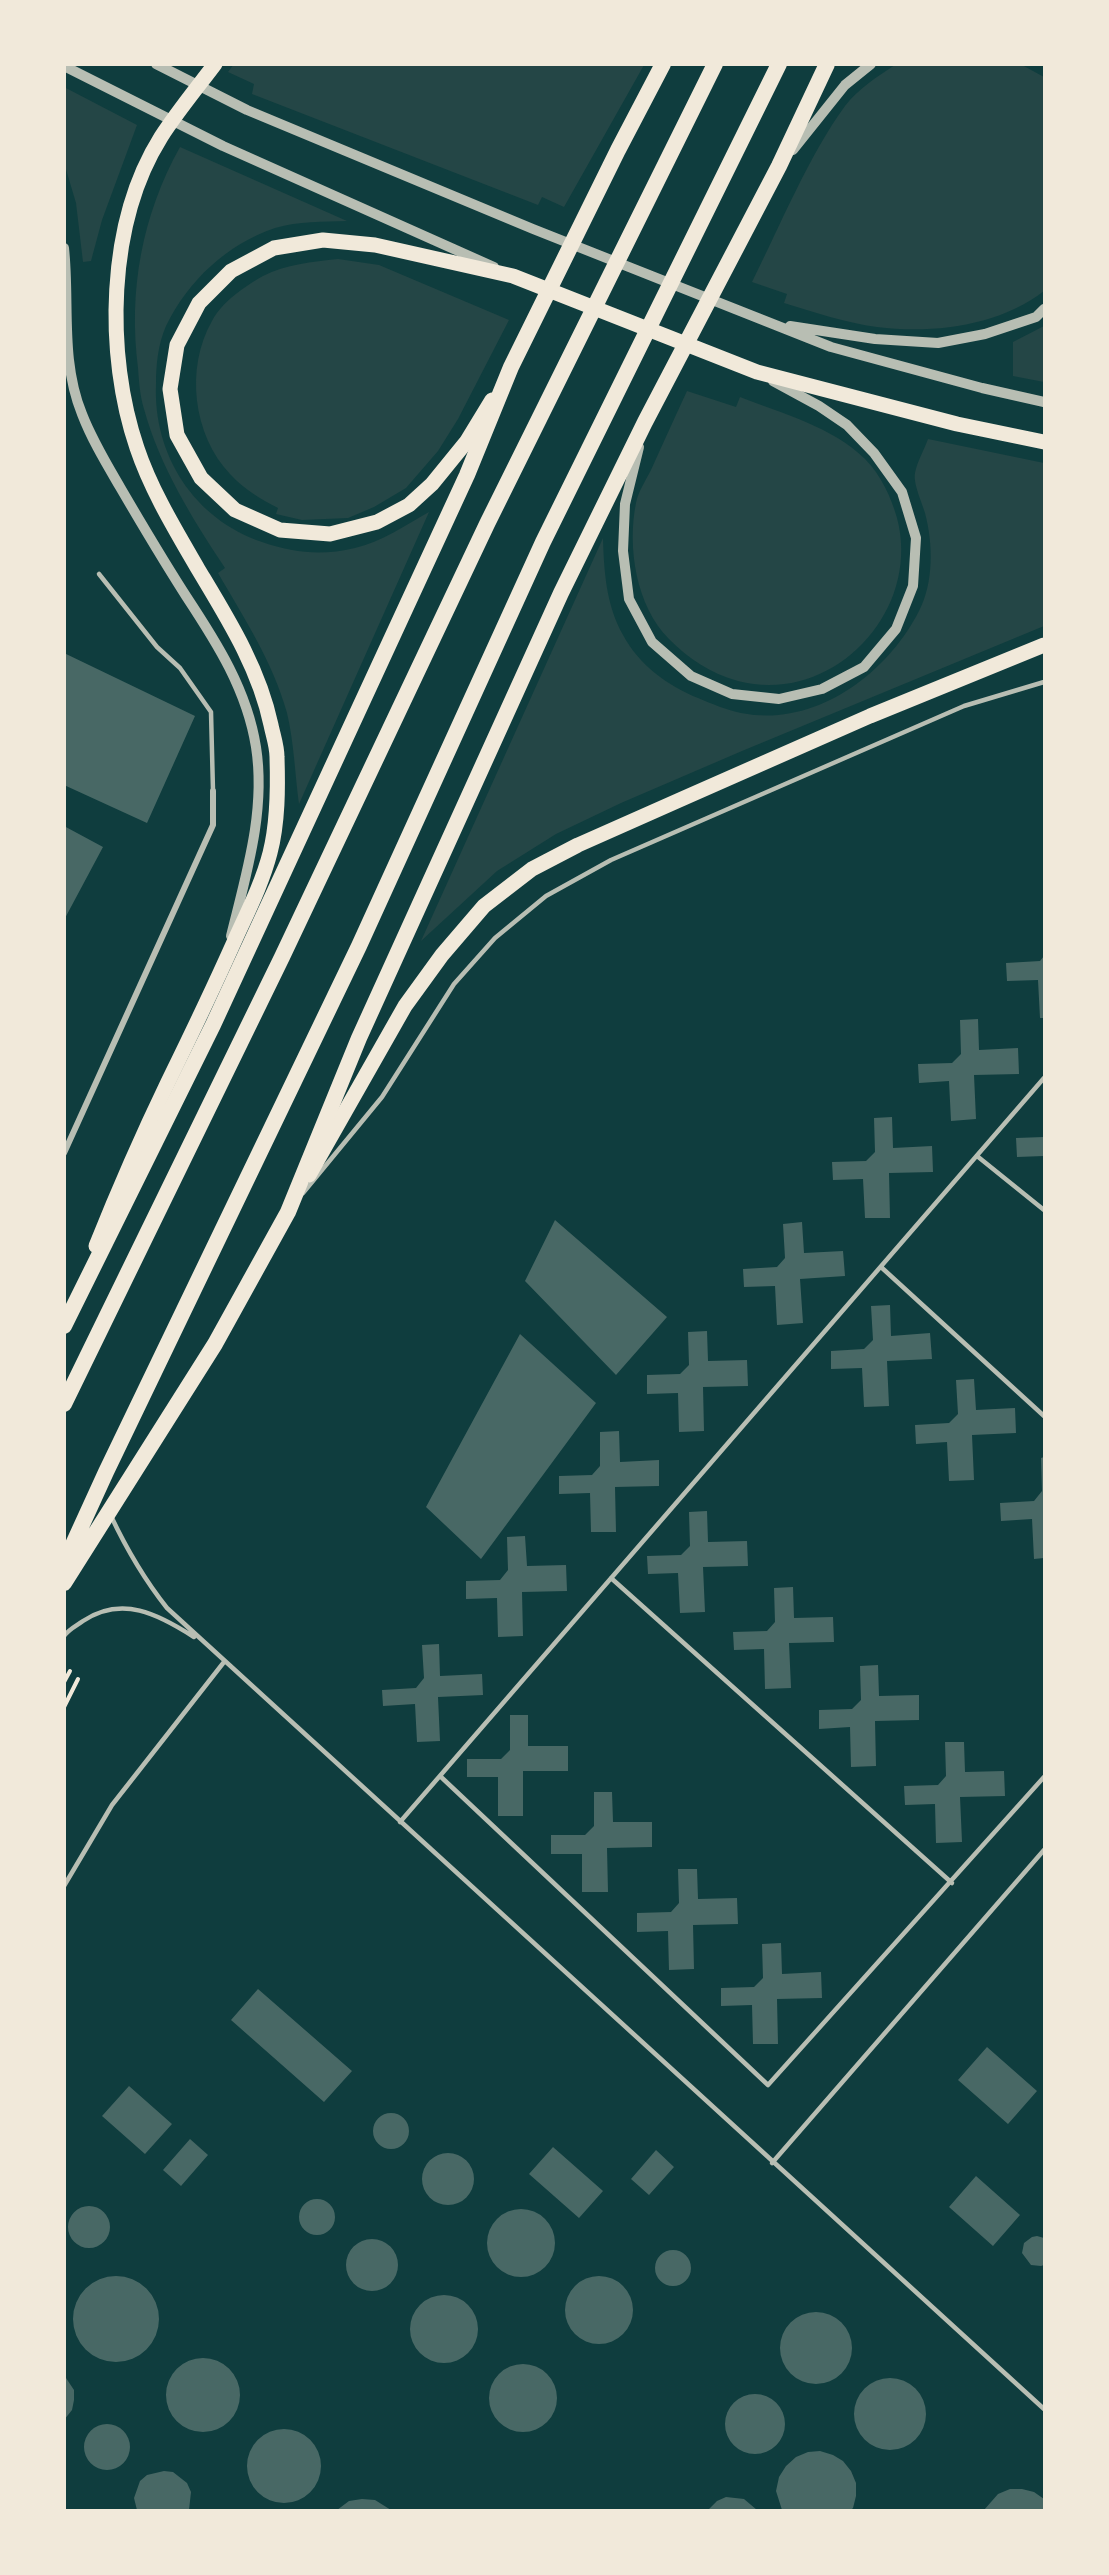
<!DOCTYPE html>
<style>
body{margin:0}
#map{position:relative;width:1109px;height:2575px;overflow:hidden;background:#0f3d3e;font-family:Quicksand,sans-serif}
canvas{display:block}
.frame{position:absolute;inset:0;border:66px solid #f1e9da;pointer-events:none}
</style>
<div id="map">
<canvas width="1109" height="2575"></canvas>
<div class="frame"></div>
</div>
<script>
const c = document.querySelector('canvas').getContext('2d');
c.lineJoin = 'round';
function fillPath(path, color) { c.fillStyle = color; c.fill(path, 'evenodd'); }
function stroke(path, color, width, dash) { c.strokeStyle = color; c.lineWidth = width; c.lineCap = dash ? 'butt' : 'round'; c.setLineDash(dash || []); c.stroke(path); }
fillPath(new Path2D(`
 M234,64H644V65L564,207L542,197L538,205L252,94L254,84L228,72Z
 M895,65H1022L1044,77V291C999,326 933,334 877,327C846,323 814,312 784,303L787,294L752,282C780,226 809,155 845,106C858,89 878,76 895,65Z
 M64,87L137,125L102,220L91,261L83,262L76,203L65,166Z
 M180,147L347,221C323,222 299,221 275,228C227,244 188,281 166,326C158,344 156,365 156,384C153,455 194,519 262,542C294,553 322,556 355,548C381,542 406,525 429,512L299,804C295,775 294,742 287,713C273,662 244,618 218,573L225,568C192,518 160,467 144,409C140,396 139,382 138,368C128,291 142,215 180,147Z
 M338,259L379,265L509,320L458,419L438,451L406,488L374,507L348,518L302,520L276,514L278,508C260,499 244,489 230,474C193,435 185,368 212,321C222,302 244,287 263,276C286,264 312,262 338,259Z
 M1044,326V382L1013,376V342Z
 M687,391L736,407L740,397C781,413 833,427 865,459C881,475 891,497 897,518C922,611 833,706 738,681C710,673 689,659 669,639C636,606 627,547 636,503C638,492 646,480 651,470C663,443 675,417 687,391Z
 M928,439L1044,463V626L742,751L621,803L556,834L497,871L421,941L603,538C604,571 606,605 623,635C639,665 668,686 698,698C712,704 727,710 741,713C815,728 887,674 919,611C934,582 933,543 925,513C922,502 913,484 915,473C917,462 924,450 928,439Z`), '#244646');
fillPath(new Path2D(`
 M64,653L195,716L147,823L64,785Z
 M64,826L103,847L64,920Z
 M1044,956V1018H1040L1038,980L1007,981L1006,963L1040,961Z
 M978,1019L979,1050L1018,1048L1019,1074L974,1075L976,1119L951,1121L949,1081L919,1083L918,1064L952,1063L961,1054L960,1020Z
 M892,1117L893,1148L932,1146L933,1172L889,1173L890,1218H865L863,1179L833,1180L832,1162L866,1161L875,1152L874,1118Z
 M1044,1137V1156L1017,1157L1016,1138Z
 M555,1220L667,1317L616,1375L525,1281Z
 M802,1222L804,1253L843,1251L845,1276L800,1279L803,1323L777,1325L775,1286L744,1287L743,1269L777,1267L785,1258L783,1224Z
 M890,1305L891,1336L930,1333L932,1359L887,1361L889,1406L864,1407L862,1368L831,1369V1351L864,1349L873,1340L871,1306Z
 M707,1331L708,1361L747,1360L748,1386L703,1387L704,1431L679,1432L678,1393L647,1394V1375L680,1374L689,1365L688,1332Z
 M520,1334L596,1403L481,1559L426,1507Z
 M974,1379L976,1410L1015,1408L1016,1433L972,1435L974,1480L949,1481L947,1442L916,1444L915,1425L949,1423L958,1414L956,1380Z
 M619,1431L620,1462L659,1460V1486L615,1487L616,1532H591L590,1493L559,1494V1476L592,1475L600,1466V1432Z
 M1044,1457V1558L1034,1559L1032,1519L1001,1521L1000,1503L1034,1501L1042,1491L1041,1458Z
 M707,1511L708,1542L747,1541L748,1566L703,1567L705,1612L680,1613L678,1573L648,1574L647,1556L681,1555L690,1546L689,1512Z
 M525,1536L527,1566L566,1565L567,1591L522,1592L523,1636L498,1637L497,1598L466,1599V1581L500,1580L508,1570L507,1537Z
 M793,1587L794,1618L833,1617L834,1642L789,1643L791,1688L765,1689L764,1649L734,1650L733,1632L767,1631L775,1622L774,1588Z
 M439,1644L440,1676L482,1674L483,1695L438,1697L440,1741L417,1742L415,1704L383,1706L382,1690L416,1688L424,1678L422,1645Z
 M878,1665L879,1696L919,1695V1720L875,1721L876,1766L851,1767L850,1727L819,1729V1710L852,1709L861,1700L860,1666Z
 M510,1715H528V1746H568V1771H523V1816H498V1777H467V1759H501L510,1750Z
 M945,1742H964L965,1772L1004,1771L1005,1796L960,1797L962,1842L936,1843L935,1804L905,1805L904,1786L938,1785L946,1776Z
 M594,1792H612L613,1822H652V1847L607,1848L608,1892H582V1854H551V1835H585L594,1826Z
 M678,1869H697L698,1899L737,1898L738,1924L693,1925L694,1969L669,1970L668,1931L637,1932V1913L671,1912L679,1903Z
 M781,1943L782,1974L821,1972L822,1998L777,1999L778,2044H753L752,2005L721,2006V1988L754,1987L763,1978L762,1944Z
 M258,1989L352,2071L324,2102L231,2020Z
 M987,2047L1037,2091L1008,2124L958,2080Z
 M129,2086L172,2124L145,2154L102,2116Z
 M373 2131a18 18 0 1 1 36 0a18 18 0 1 1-36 0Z
 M190,2139L208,2155L181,2186L163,2170Z
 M553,2147L603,2191L579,2218L529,2174Z
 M656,2150L674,2167L649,2195L631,2179Z
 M422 2179a26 26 0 1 1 52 0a26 26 0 1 1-52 0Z
 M976,2176L1020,2215L993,2246L949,2207Z
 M299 2217a18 18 0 1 1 36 0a18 18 0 1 1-36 0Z
 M68 2227a21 21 0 1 1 42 0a21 21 0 1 1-42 0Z
 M487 2243a34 34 0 1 1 68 0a34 34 0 1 1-68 0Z
 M1037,2236L1044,2238V2265L1041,2266L1031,2265L1022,2253L1024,2243L1032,2237Z
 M346 2265a26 26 0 1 1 52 0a26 26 0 1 1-52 0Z
 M655 2268a18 18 0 1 1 36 0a18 18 0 1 1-36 0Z
 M565 2310a34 34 0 1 1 68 0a34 34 0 1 1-68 0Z
 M73 2319a43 43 0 1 1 86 0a43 43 0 1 1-86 0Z
 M410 2329a34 34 0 1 1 68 0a34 34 0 1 1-68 0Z
 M780 2348a36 36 0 1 1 72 0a36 36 0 1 1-72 0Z
 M166 2395a37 37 0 1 1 74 0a37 37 0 1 1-74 0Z
 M489 2398a34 34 0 1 1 68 0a34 34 0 1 1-68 0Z
 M64,2375L74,2390V2400L72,2410L64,2420Z
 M854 2414a36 36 0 1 1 72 0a36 36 0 1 1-72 0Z
 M725 2424a30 30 0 1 1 60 0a30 30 0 1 1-60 0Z
 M84 2447a23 23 0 1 1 46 0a23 23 0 1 1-46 0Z
 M247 2466a37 37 0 1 1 74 0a37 37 0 1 1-74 0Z
 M820,2451L833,2455L843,2461L851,2471L856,2483V2496L853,2508L851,2510H782L776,2491L779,2477L786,2466L796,2457L808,2452Z
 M164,2471L173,2472L187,2483L191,2492L189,2510H137L134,2498L140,2481L147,2475Z
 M1010,2489H1022L1034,2492L1044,2499V2510H984L998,2494Z
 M726,2497L744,2499L757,2510H708L717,2501Z
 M362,2499L375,2500L391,2510H337L349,2501Z`), '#486865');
stroke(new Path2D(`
 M64,1682L70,1671
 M64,1707L78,1679`), '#f1e9da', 4);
stroke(new Path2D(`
 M99,574L157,647L180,668L211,712L213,791
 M977,1156L1044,1210
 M303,1193L382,1097L454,984L495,938L546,896L611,860L964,706L1044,682
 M881,1267L1044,1416
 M111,1516C127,1550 144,1579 167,1608L1044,2409
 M611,1578L952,1883
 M64,1636C69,1629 76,1626 83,1621C122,1595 158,1614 194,1637
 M440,1776L768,2085L1044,1777
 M400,1822L1044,1078
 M64,1886L112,1805L224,1662
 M772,2163L1044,1850`), '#b8beb3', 4.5);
stroke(new Path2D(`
 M64,1153L213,825V791`), '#b8beb3', 6);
stroke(new Path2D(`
 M156,64L247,110L533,229L831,347L982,388L1044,402
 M64,66L223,146L494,267
 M793,150L845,85L871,64
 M64,248C70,303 60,360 82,414C92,440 106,463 120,487C141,523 163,560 186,596C217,643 247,690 256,747C266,811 246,875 231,936
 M790,326L875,339L938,343L985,334L1036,317L1044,309
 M639,447L625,504L623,551L629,599L652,642L691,676L732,694L779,699L822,689L864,667L896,629L913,586L916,538L902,492L874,453L847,425L819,406L773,381`), '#b8beb3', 10);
stroke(new Path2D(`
 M492,400L467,441L432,484L409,505L377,522L330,534L280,530L235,510L201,478L177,435L170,389L177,345L199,303L231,271L274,248L323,240L375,245L513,276L757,372L957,424L1044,442
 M309,1175L405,1006L442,955L484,906L532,869L578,845L684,798L870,716L1044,645
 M96,1246C118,1191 142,1136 168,1082C191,1035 213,989 234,942C247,913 262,884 270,853C278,822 278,788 277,757C277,746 273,735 271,725C259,668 228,619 198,569C176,531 151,490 137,448C105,354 107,223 161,137C177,112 197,88 215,64`), '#f1e9da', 15);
stroke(new Path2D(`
 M64,1326L213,1025L467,475L511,367L618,150L663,64
 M64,1404L282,957L487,524L715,64
 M64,1564L106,1472L359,946L543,542L779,64
 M64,1583L215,1344L288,1212L359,1038L561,593L645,422L779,166L827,64`), '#f1e9da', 16);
</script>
